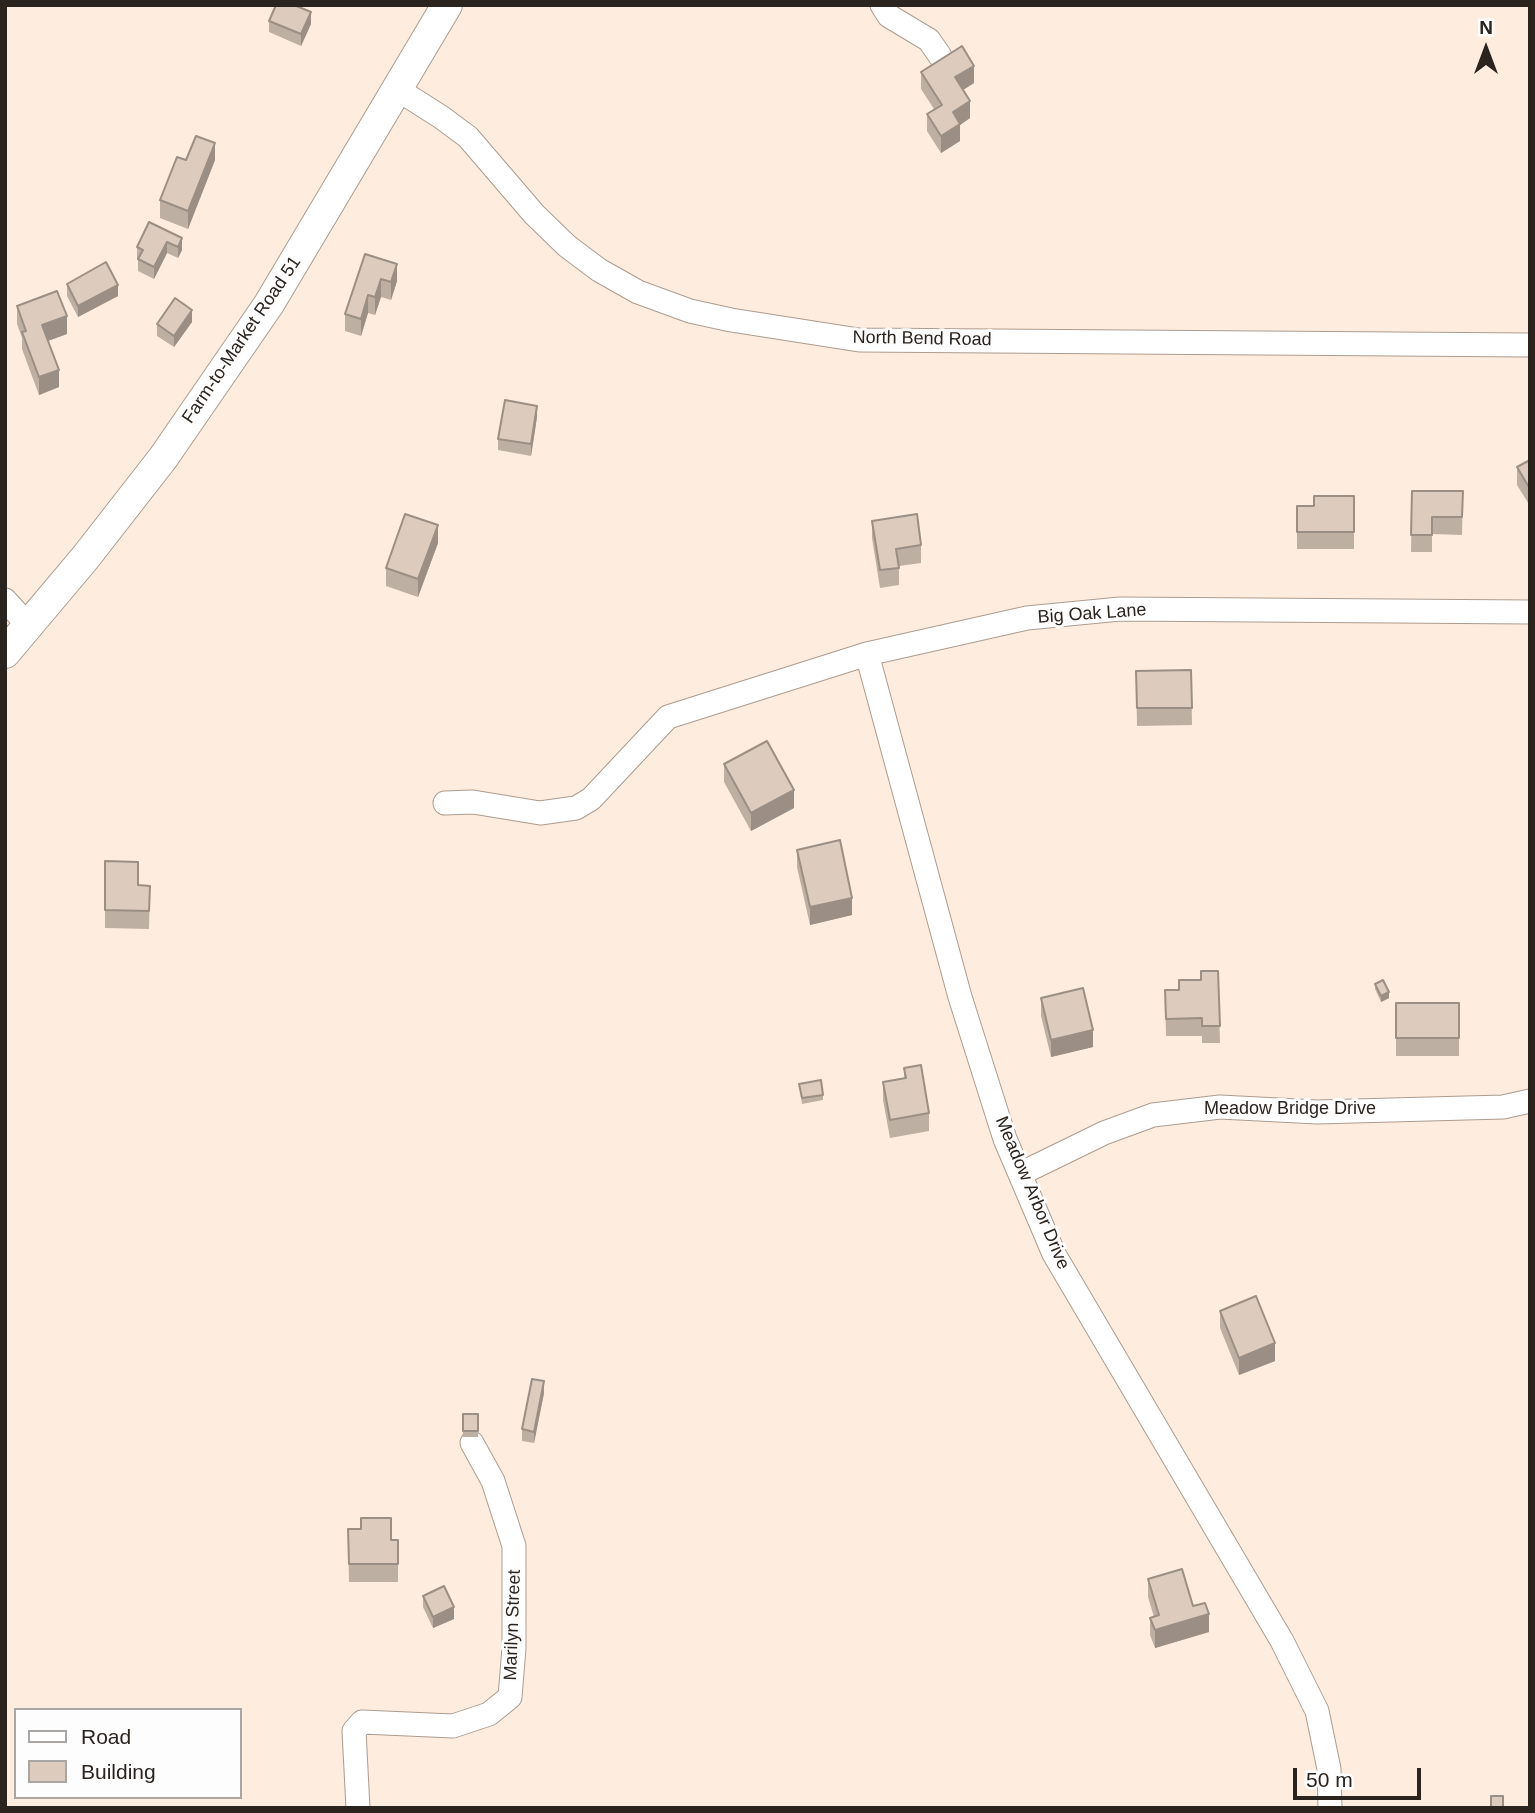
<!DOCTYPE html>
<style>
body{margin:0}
#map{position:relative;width:1535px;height:1813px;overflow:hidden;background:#feecde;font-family:Helvetica,sans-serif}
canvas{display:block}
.frame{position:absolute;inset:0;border:7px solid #2a231e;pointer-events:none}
.legend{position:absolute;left:14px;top:1708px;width:228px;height:91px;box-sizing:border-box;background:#fdfdfd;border:2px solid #a9a6a4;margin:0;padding:9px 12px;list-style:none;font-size:21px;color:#2a231e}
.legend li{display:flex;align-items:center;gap:14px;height:35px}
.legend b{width:35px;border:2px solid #a9a6a4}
.north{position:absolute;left:1451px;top:14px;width:70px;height:70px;-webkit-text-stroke:5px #fdfdfd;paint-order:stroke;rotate:0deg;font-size:19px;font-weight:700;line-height:28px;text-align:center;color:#2a231e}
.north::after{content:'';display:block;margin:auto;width:24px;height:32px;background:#2a231e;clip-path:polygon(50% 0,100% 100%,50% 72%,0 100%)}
.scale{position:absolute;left:1293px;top:1768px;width:128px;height:32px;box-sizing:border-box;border:4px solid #2a231e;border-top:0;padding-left:9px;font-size:21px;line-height:24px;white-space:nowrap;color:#2a231e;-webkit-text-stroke:5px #fdfdfd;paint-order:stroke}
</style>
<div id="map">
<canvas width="1535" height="1813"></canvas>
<div class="frame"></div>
<ul class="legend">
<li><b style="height:9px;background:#fff"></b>Road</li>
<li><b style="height:19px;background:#ddccbe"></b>Building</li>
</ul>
<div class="north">N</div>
<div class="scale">50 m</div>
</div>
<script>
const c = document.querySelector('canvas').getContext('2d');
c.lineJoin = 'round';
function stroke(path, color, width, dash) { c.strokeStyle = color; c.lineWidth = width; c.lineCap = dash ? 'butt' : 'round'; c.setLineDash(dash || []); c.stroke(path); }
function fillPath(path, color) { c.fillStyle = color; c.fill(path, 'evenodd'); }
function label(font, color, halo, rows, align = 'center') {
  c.font = font + ' Helvetica,sans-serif'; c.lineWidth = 6; c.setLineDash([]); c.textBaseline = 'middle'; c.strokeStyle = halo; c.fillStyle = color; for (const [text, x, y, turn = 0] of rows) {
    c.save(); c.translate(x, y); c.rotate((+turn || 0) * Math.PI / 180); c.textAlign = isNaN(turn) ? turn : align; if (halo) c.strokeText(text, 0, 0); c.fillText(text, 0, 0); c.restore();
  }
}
const minor = new Path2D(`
 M882,5L889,16L929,40L940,56
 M397,89L441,117L468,137L534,214L567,246L599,270L638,292L690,311L731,320L859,340L1530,345
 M5,600L28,625
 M867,654L960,997L1005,1139L1054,1254L1282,1641L1317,1711L1329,1769L1330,1808
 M445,803L473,802L540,813L576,808L591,799L668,717L867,654L1027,618L1120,609L1530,612
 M1020,1174L1104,1133L1153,1115L1220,1107L1317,1112L1503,1107L1530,1101
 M358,1808L354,1731L362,1722L453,1726L489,1714L510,1697L514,1648V1546L493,1481L472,1443`);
const major = new Path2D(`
 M5,653L85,558L163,458L269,304L447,5`);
stroke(minor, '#ac9c8f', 25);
stroke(major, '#ac9c8f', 32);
stroke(minor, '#fff', 23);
stroke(major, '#fff', 30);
fillPath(new Path2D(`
 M269,21L311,24L301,46L269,32Z
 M921,72L974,83L963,90L970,118L960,125V141L941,153L927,131V114L934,109L921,89Z
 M186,160H215L188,229L160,218V200Z
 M149,222L182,250L178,258L167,253L154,279L138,271V260L137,259V247Z
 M397,264V281L391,300L381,297L375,315L368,313L361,336L345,331V314Z
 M67,284L118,296L78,317L67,296Z
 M17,306L67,334L48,341L59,387L39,395L22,349V338L17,324Z
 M192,322L174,347L157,336V324Z
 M537,417L531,456L498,450V439Z
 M1530,460V506L1517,485V467Z
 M1412,491H1463L1462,535L1432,534V552H1411Z
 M1354,496V549H1297V506H1314Z
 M872,521L921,545V563L899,566V585L880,588L872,538Z
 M438,543L418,597L386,586V568Z
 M1191,670L1192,725L1137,726L1136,671Z
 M724,764L794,808L751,831L724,782Z
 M797,850L852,915L810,925L797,867Z
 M105,861L138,885L150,886L149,929L105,928Z
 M1218,971L1220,1043H1202V1036H1166L1165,990H1179Z
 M1375,984L1389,998L1381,1002L1375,989Z
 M1041,998L1093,1047L1051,1057L1041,1016Z
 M1396,1003H1459V1056H1396Z
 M904,1068L929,1113V1131L890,1138L883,1100V1082L904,1078Z
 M799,1084L823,1095V1100L802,1104Z
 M1220,1311L1275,1361L1239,1375L1220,1328Z
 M544,1393L534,1443L522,1441V1429Z
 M463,1414H478V1437H463Z
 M348,1529L391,1540H398V1582H349Z
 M1148,1579L1193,1606L1209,1632L1155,1648L1150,1635V1618L1154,1617L1148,1597Z
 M423,1596L454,1619L433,1628L423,1607Z`), '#beafa3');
fillPath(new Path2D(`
 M311,12V24L301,46V34Z
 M974,66V83L955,95V77Z
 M970,101V118L960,125V141L941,153V136L953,112Z
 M215,143V160L188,229V211Z
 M182,238V250L178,258V247Z
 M167,242V253L154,279V267Z
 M397,264V281L391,300V282Z
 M381,279V297L375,315V297Z
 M118,285V296L78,317V306Z
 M368,295V313L361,336V319Z
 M192,310V322L174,347V336Z
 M67,316V334L42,343V325Z
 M59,370V387L39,395V377Z
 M537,406V417L531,456V444Z
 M438,525V543L418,597V579Z
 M794,790V808L751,831V813Z
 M852,898V915L810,925V907Z
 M1389,992V998L1381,1002V996Z
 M1093,1030V1047L1051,1057V1040Z
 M1275,1343V1361L1239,1375V1358Z
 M544,1381V1393L534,1443V1432Z
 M454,1607V1619L433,1628V1617Z
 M1209,1614V1632L1155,1648V1630Z`), '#9b8f85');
const building = new Path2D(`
 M276,5H294L311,12L301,34L269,21Z
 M962,46L974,66L955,77L970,101L953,112L960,124L941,136L927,114L942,105L921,72Z
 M196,136L215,143L188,211L160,200L177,157L186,160Z
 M149,222L182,238L178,247L167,242L154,267L138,259L143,250L137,247Z
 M365,254L397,264L391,282L381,279L375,297L368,295L361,319L345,314Z
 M106,262L118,285L78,306L67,284Z
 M57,291L67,316L42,325L59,370L39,377L22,332L26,331L17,306Z
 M175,298L192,310L174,336L157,324Z
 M505,400L537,406L531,444L498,439Z
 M1530,460V489L1517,467Z
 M1412,491H1463L1462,517H1432V535H1411Z
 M1314,496H1354V532H1297V506H1314Z
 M405,514L438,525L418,579L386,568Z
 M917,514L921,545L896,549L899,568L880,570L872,521Z
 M1191,670L1192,708H1137L1136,671Z
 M767,741L794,790L751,813L724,764Z
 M840,840L852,898L810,907L797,850Z
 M105,861L138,862V885L150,886L149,911L105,910Z
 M1201,971H1218L1220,1026H1202V1018L1166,1019L1165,990H1179V980H1201Z
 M1383,980L1389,992L1381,996L1375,984Z
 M1083,988L1093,1030L1051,1040L1041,998Z
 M1396,1003H1459V1038H1396Z
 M921,1065L929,1113L890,1120L883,1082L906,1078L904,1068Z
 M821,1080L823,1095L802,1098L799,1084Z
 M1256,1296L1275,1343L1239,1358L1220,1311Z
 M532,1379L544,1381L534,1432L522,1429Z
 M463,1414H478V1431H463Z
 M361,1518H391V1540H398V1564H349L348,1529H361Z
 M1182,1569L1193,1606L1205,1603L1209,1614L1155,1630L1150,1618L1159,1615L1148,1579Z
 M444,1586L454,1607L433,1617L423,1596Z
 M1491,1796H1503V1808H1491Z`);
fillPath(building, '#ddccbe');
stroke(building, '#9b8f85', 2);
label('18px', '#2a231e', '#fdfdfd', [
 ["North Bend Road",922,339,1],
 ["Farm-to-Market Road 51",242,340,-56],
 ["Big Oak Lane",1092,614,-4],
 ["Meadow Bridge Drive",1290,1109],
 ["Meadow Arbor Drive",1032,1193,67],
 ["Marilyn Street",513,1625,-88]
]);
</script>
